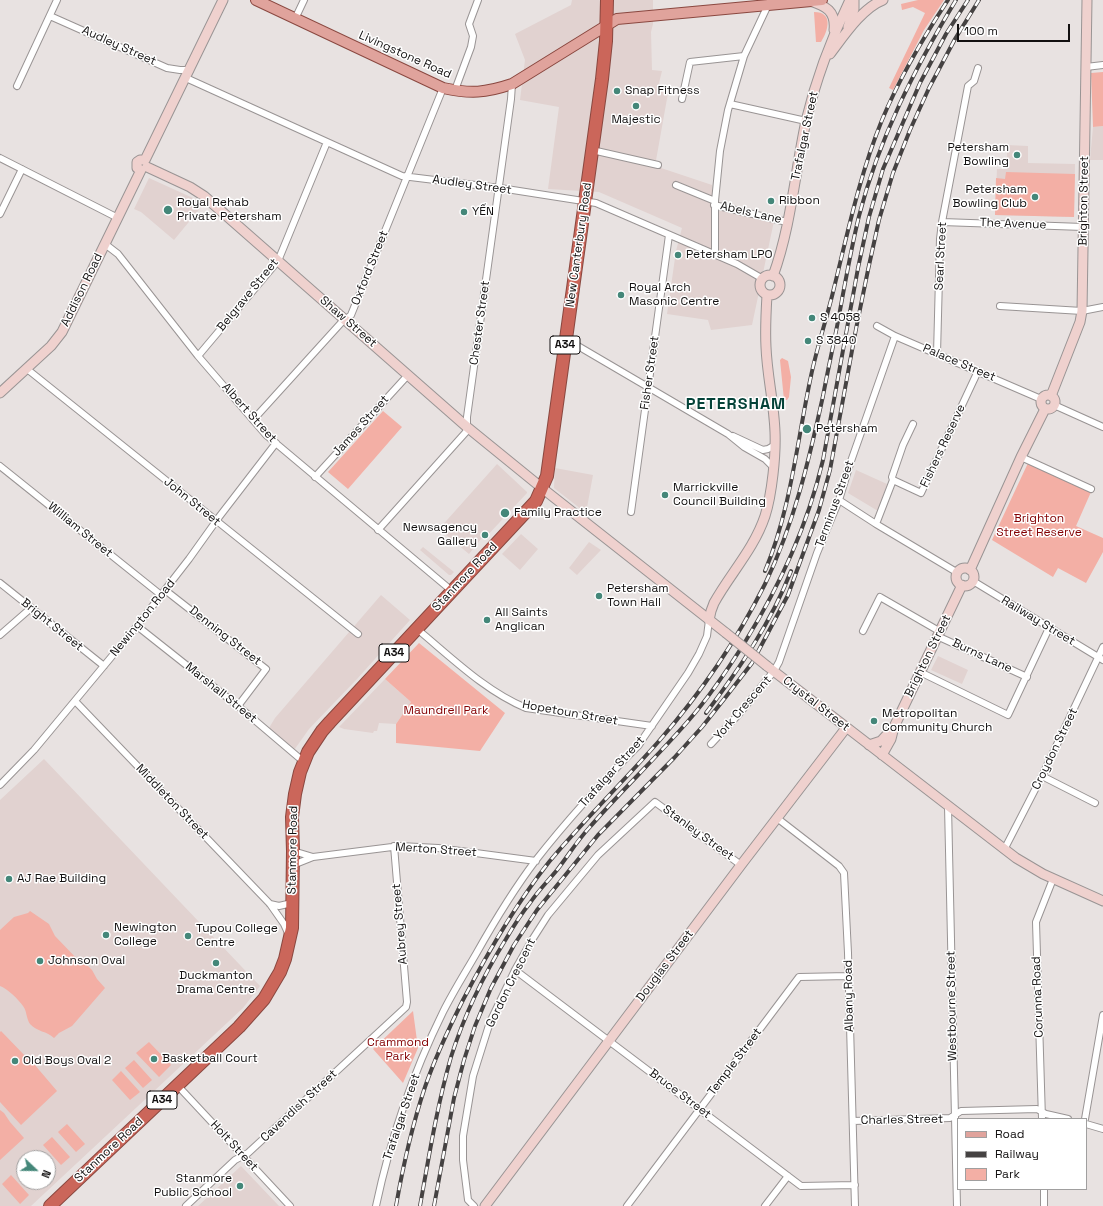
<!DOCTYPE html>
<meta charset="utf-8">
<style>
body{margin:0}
#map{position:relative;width:1103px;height:1206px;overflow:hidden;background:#e8e2e1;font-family:"Space Grotesk",sans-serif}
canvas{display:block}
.legend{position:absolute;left:957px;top:1118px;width:130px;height:72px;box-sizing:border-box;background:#fff;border:1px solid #a09f9f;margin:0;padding:5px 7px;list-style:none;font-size:12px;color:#121010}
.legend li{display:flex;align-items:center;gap:8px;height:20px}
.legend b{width:20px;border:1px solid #a09f9f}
.north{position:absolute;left:16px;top:1150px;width:40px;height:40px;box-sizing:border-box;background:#fff;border:1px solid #a09f9f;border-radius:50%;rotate:112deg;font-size:11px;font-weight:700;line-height:16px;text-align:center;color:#121010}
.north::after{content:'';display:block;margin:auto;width:14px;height:18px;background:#448779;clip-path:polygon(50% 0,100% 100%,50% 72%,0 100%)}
.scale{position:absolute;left:957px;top:24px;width:113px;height:18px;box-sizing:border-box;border:2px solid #121010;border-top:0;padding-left:5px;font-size:12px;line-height:14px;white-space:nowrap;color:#121010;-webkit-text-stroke:3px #fff;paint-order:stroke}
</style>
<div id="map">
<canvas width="1103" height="1206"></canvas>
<ul class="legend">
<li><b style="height:5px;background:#e0a39c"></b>Road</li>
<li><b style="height:5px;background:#454242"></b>Railway</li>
<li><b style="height:11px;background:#f3afa5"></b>Park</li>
</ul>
<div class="north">N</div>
<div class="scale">100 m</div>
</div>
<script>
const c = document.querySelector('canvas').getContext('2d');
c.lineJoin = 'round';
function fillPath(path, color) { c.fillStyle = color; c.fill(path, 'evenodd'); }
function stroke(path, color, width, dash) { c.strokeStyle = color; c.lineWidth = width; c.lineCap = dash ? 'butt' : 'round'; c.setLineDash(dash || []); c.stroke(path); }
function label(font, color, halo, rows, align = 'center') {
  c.font = font + ' "Space Grotesk",sans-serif'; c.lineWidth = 3; c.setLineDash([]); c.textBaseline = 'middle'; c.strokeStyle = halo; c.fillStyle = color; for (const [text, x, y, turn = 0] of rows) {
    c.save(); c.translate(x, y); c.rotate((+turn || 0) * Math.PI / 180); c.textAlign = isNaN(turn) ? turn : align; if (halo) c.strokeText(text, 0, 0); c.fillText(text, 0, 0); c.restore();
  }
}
fillPath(new Path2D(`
 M572,0H653V24L651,32L652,70L662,71L657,91L668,93L655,166L712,185V208L774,221L752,325L711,330L708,320L667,314L676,251L682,228L599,192L548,189L559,107L520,100L525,60L515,34L571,5Z
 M1103,126V160H1090L1093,127Z
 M1007,145L1028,146V163L1075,164L1074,217L995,215L997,169H1007Z
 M149,178L193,198L202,206L174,240L141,212L134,209Z
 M497,464L527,492V493L485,538L481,539L469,554L439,529Z
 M555,468L593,475L586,513L554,488Z
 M856,470L887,484L878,511L848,493Z
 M521,534L538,549L520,570L502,554Z
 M589,542L601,550L577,575L569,568Z
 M423,547L454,572L451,575H449L420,550Z
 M381,595L410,620L357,679L309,729L292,753L266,733L275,718Z
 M938,656L968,670L962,684L931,670Z
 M385,679L411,702L396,724L379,723L377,731H374L373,733L344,729L339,727Z
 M44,759L260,986L243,1008L31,1206H0V800ZM24,1158H48V1182H24Z
 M241,1166L279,1206H198Z`), '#e1d2d0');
fillPath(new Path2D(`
 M918,0H944L924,30L893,90L889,88L925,13L913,7L902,10L901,4Z
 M814,12C834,12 828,31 821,42H816Z
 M1103,72V126L1093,127L1091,73Z
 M1006,172L1075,174L1074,217L995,215L996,178L1005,179Z
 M782,358L788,361L791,377L789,397L787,400H784L780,360Z
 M383,411L402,427L348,489L328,472Z
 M1028,463L1091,492L1076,526L1103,538V552L1086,583L1058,568L1053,577L992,540Z
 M419,643L505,713L480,751L396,743V724L411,702L385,679Z
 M30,911L49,924L55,936L79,961L88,966L92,970L97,979L105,988L72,1026L59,1033L54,1038C47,1031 37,1032 30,1024C26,1018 27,1011 23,1006C19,1000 7,988 0,986V930L14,917L28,913Z
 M413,1011L418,1048L403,1083L373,1049Z
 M1,1031L29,1060L34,1064L57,1091L21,1125L0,1102V1032Z
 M149,1042L171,1065L159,1077L136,1053Z
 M134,1060L152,1080L143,1088L125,1068Z
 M121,1071L140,1092L130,1100L112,1080Z
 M0,1110L4,1113L10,1122L24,1138L0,1160Z
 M67,1124L85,1144L76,1152L58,1132Z
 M52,1137L70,1157L61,1165L43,1145Z
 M11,1175L29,1195L20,1204L2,1184Z`), '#f3afa5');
const street = new Path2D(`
 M50,16L167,68L180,70H190
 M295,19L304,0
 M1086,67L1103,65
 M186,78L402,176L500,188L596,203L737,264L763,279
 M17,86L57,0
 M455,90L471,47L473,36L469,24L478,0
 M682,99L690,62L744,56
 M730,104L806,121
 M592,150L658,165
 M0,158L118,218
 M676,185L715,201
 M714,205L787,222
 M0,214L22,169
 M942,222L1083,227
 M105,244L118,254L198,356L266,435L452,591
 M715,254V201L720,151L728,110L744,56L768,5
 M1000,306L1082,311L1103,307
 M877,326L895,336L1041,399
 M566,339L728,434L744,447L765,459L773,467
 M937,354L940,239L942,222L968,86L974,81L978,68
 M198,356L278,261L327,142
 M27,369L358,634
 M1054,405L1103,427
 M253,420L341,323L351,315L443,88
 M733,436L763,450L768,449L775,445
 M1021,457L1091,489
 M0,466L161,595
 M315,477L408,375
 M893,480L921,493L978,371
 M839,500L876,524L958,573
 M631,512L669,235
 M876,524L893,480L892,477L903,445L913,424
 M378,530L466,432L467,427V417L511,99L512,84
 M973,581L1103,660
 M0,583L104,666
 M165,590L266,669L238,706
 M137,626L238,706L304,762
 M417,629C451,657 485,691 526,708L652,726
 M863,631L880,597L939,631
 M0,635L31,608
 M937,636L1027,677
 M920,672L1008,715L1049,628
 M75,701L270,904L284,924L289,935
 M711,744L739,714L774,671L779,662L817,553L839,500L850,464L895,336
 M1042,776L1095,803
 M0,785L34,750L137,626L189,559L219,517L276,443
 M948,806L957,1206
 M777,818L839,866L844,873L848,953L855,1206
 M1004,850L1042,776L1103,647
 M293,851L313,857
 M293,865L313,857L400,846L438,848L536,861
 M270,904L279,906L292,903
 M515,970L801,1186L855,1185
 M178,1086L290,1206
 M1042,1119L1036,922L1053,879
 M1085,1119L1103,1015
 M853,1121L950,1118L961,1111L1037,1109L1046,1114L1068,1119
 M1086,1124L1103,1129
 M1044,1189V1206
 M186,1206L235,1160L248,1153L406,1007L407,1002L394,846
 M376,1206C390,1140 413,1073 443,1012C453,992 465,973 476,954C494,922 514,889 536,860C568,819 603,781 639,745L644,737L688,673L699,654L707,636L709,620
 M474,1206L468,1200L463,1160V1136L473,1076L490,1022L515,970L532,940L548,915L598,855L655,802L741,865
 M627,1206L799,977L849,976
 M765,1206L788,1176`);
const secondary = new Path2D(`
 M810,1C826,6 836,11 834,30
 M848,27L854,9V0
 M830,54C843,37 862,8 883,0
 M145,160L223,0
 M147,167L190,187L204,196L467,427L542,488L726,633
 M141,170L137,168V162L140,160H145
 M760 285a10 10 0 1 1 20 0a10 10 0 1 1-20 0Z
 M773,276C791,227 795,172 806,121C816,79 831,39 850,0
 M0,393L51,346L62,332L141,170
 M1041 402a7 7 0 1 1 14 0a7 7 0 1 1-14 0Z
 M1051,396L1080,322L1082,311L1087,0
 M956 577a9 9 0 1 1 18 0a9 9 0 1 1-18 0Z
 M970,570L1021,457L1045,409
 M709,620L711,611L714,603C730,574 754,549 765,516C772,494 776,455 775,432C774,403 767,375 766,347C765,329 766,312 767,295
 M767,666L1016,858L1043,874L1103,901
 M869,745L881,741L893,728
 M882,755L891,739L894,727L962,585
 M485,1206L741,865L846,728`);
const primary = new Path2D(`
 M256,0L443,88C471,94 485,93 512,84L617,19L822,0`);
const highway = new Path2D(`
 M50,1206L239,1027L264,999L280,972L285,959L292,928L293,851L292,817L295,794L300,772L308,752L322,731L330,722L536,501L547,476L602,79L606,41L607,0`);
stroke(street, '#999494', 8);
stroke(secondary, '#999494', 11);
stroke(primary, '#8a4840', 12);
stroke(highway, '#8a4840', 14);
stroke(street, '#fff', 6);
stroke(secondary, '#efd1ce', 9);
stroke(primary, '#e0a39c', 10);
stroke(highway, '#cb665a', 12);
const rail = new Path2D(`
 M765,571C791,509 797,441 811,376C817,347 827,318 834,288C848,231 860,174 882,120C900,77 923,38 948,0
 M706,713C739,669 771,623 791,571
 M396,1206C403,1166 412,1126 425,1087C435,1058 449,1028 463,1000C488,952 515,905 549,862C584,820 623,782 659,741C700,694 737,640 765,584C794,524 809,460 823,396C828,369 834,343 839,316C845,283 851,249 859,216C879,138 915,68 956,0
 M420,1206C429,1156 437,1106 451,1057C464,1016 483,976 506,939C513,927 521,914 530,903C538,891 548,881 557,870C568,856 577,841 589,828C621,791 657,757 689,720C710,696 728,669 745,642C781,583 807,527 823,460L858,268L869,217L883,169L920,83L946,34L968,0
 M434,1206L454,1098L464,1060L475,1026L491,988L514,945L537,910L598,835L674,758L702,727L725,698L752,663L788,595L819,510L830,470L856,329L868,270L879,220L893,173L910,130L929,88L955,39L979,0`);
stroke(rail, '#454242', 4);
stroke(rail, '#fff', 2.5, [8]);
const secondaryBridge = new Path2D(`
 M726,633L767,666`);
stroke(secondaryBridge, '#999494', 11, []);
stroke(secondaryBridge, '#efd1ce', 9);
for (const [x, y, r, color] of [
 [617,91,4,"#448779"],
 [636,106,4,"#448779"],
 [1017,155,4,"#448779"],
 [1035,197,4,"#448779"],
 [771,201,4,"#448779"],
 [168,210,5,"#448779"],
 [464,212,4,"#448779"],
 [678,255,4,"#448779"],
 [621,295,4,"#448779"],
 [812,318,4,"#448779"],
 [808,341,4,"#448779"],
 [807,429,5,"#448779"],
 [665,495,4,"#448779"],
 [505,513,5,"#448779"],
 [485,535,4,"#448779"],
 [599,596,4,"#448779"],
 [487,620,4,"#448779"],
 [874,721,4,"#448779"],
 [9,879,4,"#448779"],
 [106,935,4,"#448779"],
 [188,936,4,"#448779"],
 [40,961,4,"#448779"],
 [216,963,4,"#448779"],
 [154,1059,4,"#448779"],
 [15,1061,4,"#448779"],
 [240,1186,4,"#448779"]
]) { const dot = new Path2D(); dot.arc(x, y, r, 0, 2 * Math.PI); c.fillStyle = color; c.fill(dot); stroke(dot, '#fff', 1.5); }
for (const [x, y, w] of [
 [565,345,30],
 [394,653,30],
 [162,1100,30]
]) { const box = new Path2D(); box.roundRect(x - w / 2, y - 9, w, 18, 3); c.fillStyle = '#fff'; c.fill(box); stroke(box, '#121010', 1); }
label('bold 11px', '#121010', null, [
 ["A34",565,345],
 ["A34",394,653],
 ["A34",162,1100]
]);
label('12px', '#121010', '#fff', [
 ["Audley Street",119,46,24],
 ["Livingstone Road",405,55,24],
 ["Trafalgar Street",805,136,-78],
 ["Audley Street",472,185,8],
 ["Brighton Street",1084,201,-89],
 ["Abels Lane",751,213,13],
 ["The Avenue",1013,224,2],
 ["New Canterbury Road",579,245,-82],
 ["Searl Street",941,256,-87],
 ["Oxford Street",370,268,-68],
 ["Addison Road",82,290,-64],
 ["Belgrave Street",248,295,-51],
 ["Shaw Street",348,322,41],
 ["Chester Street",480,323,-82],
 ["Palace Street",959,363,23],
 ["Fisher Street",650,373,-82],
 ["Albert Street",249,413,48],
 ["James Street",361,426,-48],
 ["Fishers Reserve",943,446,-65],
 ["John Street",192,502,39],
 ["Terminus Street",835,504,-70],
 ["William Street",80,530,39],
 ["Stanmore Road",465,577,-47],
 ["Newington Road",143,618,-51],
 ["Railway Street",1038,621,31],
 ["Bright Street",52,625,39],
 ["Denning Street",225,636,38],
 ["Brighton Street",928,656,-64],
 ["Burns Lane",982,656,25],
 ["Marshall Street",221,693,39],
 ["Crystal Street",816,704,38],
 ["York Crescent",743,708,-49],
 ["Hopetoun Street",570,713,10],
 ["Croydon Street",1055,749,-64],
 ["Trafalgar Street",612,772,-48],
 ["Middleton Street",172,802,46],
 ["Stanley Street",698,833,36],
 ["Stanmore Road",293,850,-89],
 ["Merton Street",436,850,4],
 ["Aubrey Street",400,924,-95],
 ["Douglas Street",665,966,-53],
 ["Gordon Crescent",511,983,-64],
 ["Albany Road",849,996,-91],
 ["Corunna Road",1038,997,-92],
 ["Westbourne Street",952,1006,-91],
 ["Temple Street",735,1062,-53],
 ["Bruce Street",680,1094,37],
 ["Cavendish Street",299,1106,-43],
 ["Trafalgar Street",402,1117,-71],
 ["Charles Street",902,1120,-1],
 ["Holt Street",234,1146,47],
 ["Stanmore Road",109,1150,-43]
]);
label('12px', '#121010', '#fff', [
 ["Snap Fitness",625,91],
 ["Majestic",636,120,"center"],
 ["Petersham",1009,148,"right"],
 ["Bowling",1009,162,"right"],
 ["Petersham",1027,190,"right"],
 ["Bowling Club",1027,204,"right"],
 ["Ribbon",779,201],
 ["Royal Rehab",177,203],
 ["Private Petersham",177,217],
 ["YẾN",472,212],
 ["Petersham LPO",686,255],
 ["Royal Arch",629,288],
 ["Masonic Centre",629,302],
 ["S 4058",820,318],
 ["S 3840",816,341],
 ["Petersham",816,429],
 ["Marrickville",673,488],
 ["Council Building",673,502],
 ["Family Practice",514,513],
 ["Newsagency",477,528,"right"],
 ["Gallery",477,542,"right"],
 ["Petersham",607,589],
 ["Town Hall",607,603],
 ["All Saints",495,613],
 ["Anglican",495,627],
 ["Metropolitan",882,714],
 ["Community Church",882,728],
 ["AJ Rae Building",17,879],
 ["Newington",114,928],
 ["College",114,942],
 ["Tupou College",196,929],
 ["Centre",196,943],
 ["Johnson Oval",48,961],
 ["Duckmanton",216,976,"center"],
 ["Drama Centre",216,990,"center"],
 ["Basketball Court",162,1059],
 ["Old Boys Oval 2",23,1061],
 ["Stanmore",232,1179,"right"],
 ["Public School",232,1193,"right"]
], 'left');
label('12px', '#840204', '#fff', [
 ["Brighton",1039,519],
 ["Street Reserve",1039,533],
 ["Maundrell Park",446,711],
 ["Crammond",398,1043],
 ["Park",398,1057]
]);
c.letterSpacing = '1px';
label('bold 16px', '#044238', '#fff', [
 ["PETERSHAM",736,405]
]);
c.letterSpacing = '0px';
</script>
